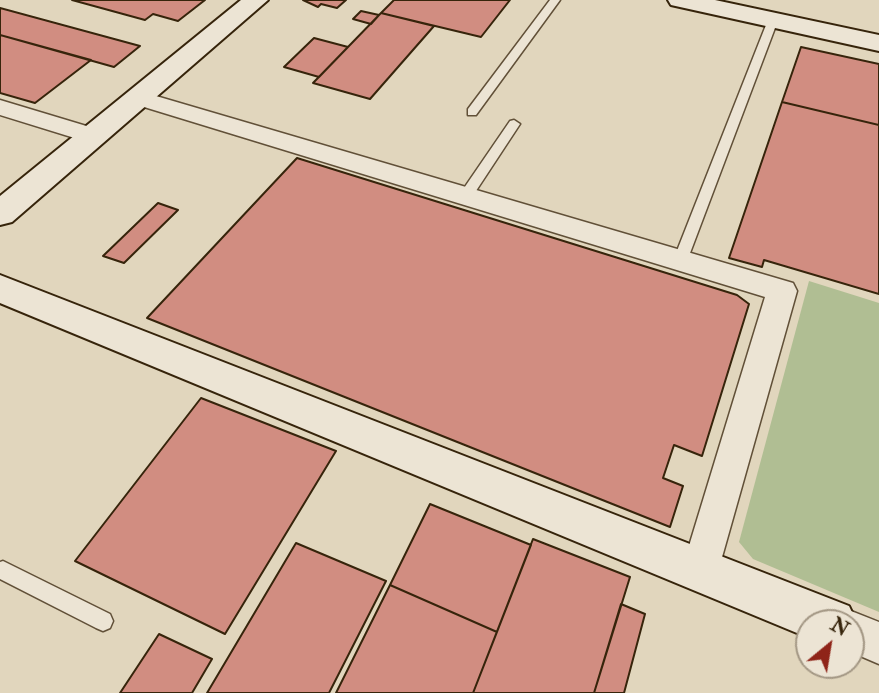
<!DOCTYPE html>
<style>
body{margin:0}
#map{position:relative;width:879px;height:693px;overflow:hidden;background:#e1d6bd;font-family:"IM FELL Double Pica",serif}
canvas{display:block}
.north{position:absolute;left:795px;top:609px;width:70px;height:70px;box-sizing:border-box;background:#ece4d4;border:2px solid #a39784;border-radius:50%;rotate:30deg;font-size:19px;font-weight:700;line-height:28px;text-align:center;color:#36240b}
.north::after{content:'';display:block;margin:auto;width:24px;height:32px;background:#8f2418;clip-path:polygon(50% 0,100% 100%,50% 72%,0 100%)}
</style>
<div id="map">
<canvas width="879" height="693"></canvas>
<div class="north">N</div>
</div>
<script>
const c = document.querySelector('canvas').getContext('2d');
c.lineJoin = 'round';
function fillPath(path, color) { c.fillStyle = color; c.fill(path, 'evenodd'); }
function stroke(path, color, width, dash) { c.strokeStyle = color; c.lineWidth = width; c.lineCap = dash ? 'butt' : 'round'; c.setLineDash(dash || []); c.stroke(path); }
fillPath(new Path2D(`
 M809,281L879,303V612L753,559L739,542Z`), '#b0be93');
const building = new Path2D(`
 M72,0H205L178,21L153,14L145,20Z
 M303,0H346L337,8L321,4L318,7Z
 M394,0H510L481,37L381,13Z
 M0,8L140,46L114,67L0,35Z
 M361,11L379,15L371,24L353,19Z
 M381,13L434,26L370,99L313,83Z
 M0,35L91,60L35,103L0,93Z
 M314,38L348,47L319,77L284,67Z
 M801,47L879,64V125L782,102Z
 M782,102L879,125V294L764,260L762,267L729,258Z
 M297,158L737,295L749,304L702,456L674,445L663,478L683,486L670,527L147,318Z
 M158,203L178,210L124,263L103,256Z
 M201,398L336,451L225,634L75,561Z
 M430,504L531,545L497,632L390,585Z
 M533,539L630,577L594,693H473Z
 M296,543L386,581L329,693H207Z
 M390,585L497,632L473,693H336Z
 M621,604L645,614L624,693H594Z
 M159,634L212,659L192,693H120Z`);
fillPath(building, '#d18d81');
stroke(building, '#36240b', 2);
const lane = new Path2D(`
 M550,0H560L476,115H468V109Z
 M773,17L778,20L687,261L680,266L675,265L673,261L768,20Z
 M514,120L520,124L470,200H460V194L510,121Z
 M3,561L110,614L113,621L110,628L103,631L96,628L0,579V562Z`);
const street = new Path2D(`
 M139,91L793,283L797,291L715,582L701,587L687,582L682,569L765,297L131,103L127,98L131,93Z
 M0,100L103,131L106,136L103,141L94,144L0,115Z
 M851,611L879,622V664L851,652V623H834L837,617Z`);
const secondary = new Path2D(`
 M241,0H268L12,222L0,225V196Z
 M668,0H715L879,35V51L680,7L671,5Z
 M0,275L849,606L857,623L851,637V623H809V638L0,303Z`);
stroke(lane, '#615038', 3);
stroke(street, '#615038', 3);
stroke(secondary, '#36240b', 4);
fillPath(lane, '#ece4d4');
fillPath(street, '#ece4d4');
fillPath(secondary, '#ece4d4');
</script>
